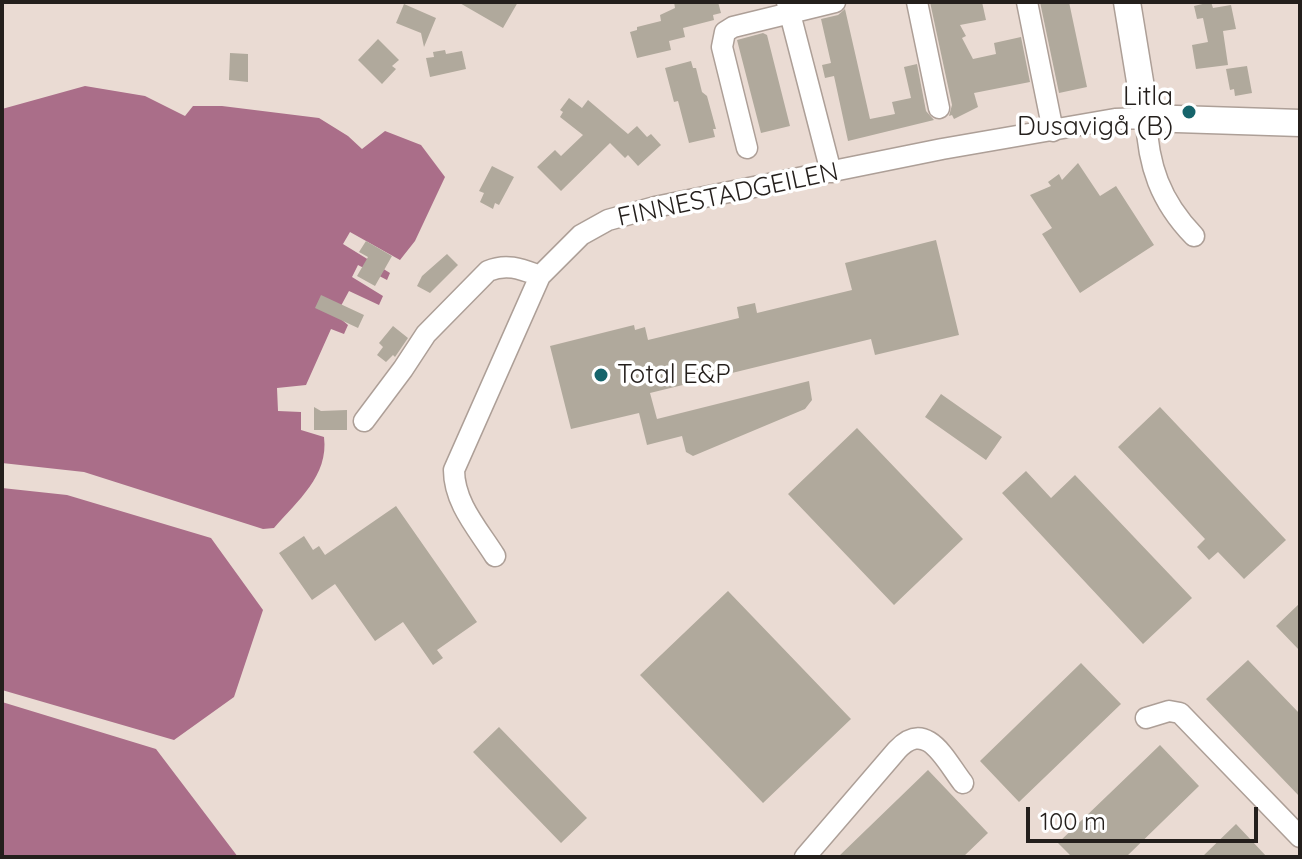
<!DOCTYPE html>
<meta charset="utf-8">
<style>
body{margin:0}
#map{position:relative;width:1302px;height:859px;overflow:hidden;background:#eadbd3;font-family:Quicksand,sans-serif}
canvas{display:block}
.frame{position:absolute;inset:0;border:4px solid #241f1c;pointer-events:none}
.scale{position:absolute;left:1026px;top:807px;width:232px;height:36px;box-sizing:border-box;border:4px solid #241f1c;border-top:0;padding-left:10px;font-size:24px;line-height:28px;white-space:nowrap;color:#241f1c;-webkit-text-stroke:6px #fff;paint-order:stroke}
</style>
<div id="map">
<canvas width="1302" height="859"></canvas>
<div class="frame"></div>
<div class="scale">100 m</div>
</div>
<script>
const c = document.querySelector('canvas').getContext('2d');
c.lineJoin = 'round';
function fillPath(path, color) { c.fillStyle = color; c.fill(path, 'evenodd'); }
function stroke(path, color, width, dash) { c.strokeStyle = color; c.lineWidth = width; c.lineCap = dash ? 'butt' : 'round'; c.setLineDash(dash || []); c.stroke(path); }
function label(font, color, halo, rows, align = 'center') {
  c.font = font + ' Quicksand,sans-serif'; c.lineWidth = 7; c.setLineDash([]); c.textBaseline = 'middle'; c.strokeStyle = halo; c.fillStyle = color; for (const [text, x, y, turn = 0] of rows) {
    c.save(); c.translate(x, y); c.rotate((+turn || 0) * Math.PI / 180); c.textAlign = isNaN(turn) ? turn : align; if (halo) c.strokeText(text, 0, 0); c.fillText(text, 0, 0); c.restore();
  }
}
fillPath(new Path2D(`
 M85,86L145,96L185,116L193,106H222L319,118L348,136L362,149L385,131L421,145L445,177L415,241L400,260L350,232L343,244L390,273L387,280L358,265L352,277L383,296L379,305L349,291L336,315L348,325L344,334L331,329L306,385L277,388L278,411L301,412V430L324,437C329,476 297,501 274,528L263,529L84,472L2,463V109Z
 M2,488L67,495L211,538L263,610L234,697L174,740L2,690Z
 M2,702L156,749L238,857H2Z`), '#aa6e89');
fillPath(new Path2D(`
 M458,2H518L503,28Z
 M674,2H718L721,13L713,15L714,20L683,28L685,37L669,41L671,50L637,58L630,32L637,30V27L661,21L660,15L675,8Z
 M930,2H982L986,20L960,25L966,36L962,38L973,59L996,54L994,43L1021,37L1030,82L974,93L978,107L954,119L952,115L949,116L952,105Z
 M1040,2H1069L1087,87L1059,93Z
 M1211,2L1213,8L1231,5L1236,29L1223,31L1228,65L1196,69L1192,45L1208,42L1203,18L1197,19L1194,6Z
 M404,4L436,18L424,47L421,33L396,23Z
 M845,9L870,119L895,114L892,102L911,98L904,67L917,64L926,111L934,120L848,141L834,76L825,78L822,65L831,63L821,19L838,15Z
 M763,33L767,35L790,126L761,133L737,40Z
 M378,39L399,60L392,66L396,69L382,84L358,60Z
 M445,50L446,54L462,51L466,69L430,77L426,58L434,57L433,52Z
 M230,53L248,54V82L229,80Z
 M691,61L693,68H696L702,92L707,96L716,129H713L715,137L689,143L678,101L674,102L665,68Z
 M1247,66L1252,93L1235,96L1234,89L1230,90L1226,69Z
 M569,98L582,108L588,100L628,134L637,126L647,137L651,134L661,145L638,166L628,155L625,158L610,143L561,191L537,167L555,150L561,156L583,135L560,117L563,112L560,110Z
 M1078,163L1100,196L1116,186L1154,245L1080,293L1042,234L1052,228L1030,195L1051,186L1048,182L1059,174L1062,180Z
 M492,166L514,177L499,205L495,203L493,209L480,202L484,193L479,191Z
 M936,240L959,335L875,355L871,339L650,393L657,419L809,381L812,400L805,409L693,456L686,452L682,436L647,445L639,413L571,429L550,346L634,325L635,330L645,327L648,340L739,318L737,307L755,303L757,313L852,290L845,263Z
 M366,241L392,256L375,286L357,276L368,257L359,252Z
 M447,254L458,265L430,293L417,286L422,276Z
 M321,295L364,315L358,328L315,308Z
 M393,326L408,338L395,357L393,355L386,362L377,355L383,347L379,343Z
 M941,394L1002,437L986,460L925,417Z
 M314,407L321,411L347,410V430H314Z
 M1160,407L1286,540L1244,579L1218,552L1209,560L1197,547L1205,539L1118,447Z
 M857,428L963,539L894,605L788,494Z
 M1026,471L1051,498L1075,475L1192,598L1143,644L1002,493Z
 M396,506L477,622L437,650L443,658L433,665L403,622L375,641L335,584L312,600L279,553L304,536L313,550L319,546L325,555Z
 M728,591L851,719L763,803L640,675Z
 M1300,603V651L1276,626Z
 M1248,660L1300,714V797L1206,699Z
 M1081,663L1121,704L1019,802L980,761Z
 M499,727L587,818L561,843L473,752Z
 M1160,745L1199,786L1126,857H1072L1058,843Z
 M928,770L988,833L963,857H838Z
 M1236,824L1267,857H1202Z`), '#b0a99c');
const minor = new Path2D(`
 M787,2L831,172
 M917,2L939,108
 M1027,2L1053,131
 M747,148L722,47L725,32L733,27L835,2
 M364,421L403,369L426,334L488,271C507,263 521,269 540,276
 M495,556C478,529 454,503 454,470L540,276L581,235L608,220L655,207L942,149L1115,119L1146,118C1148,165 1160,201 1194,236
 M1146,718L1169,711L1180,713L1300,837
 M805,857L897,750C927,718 945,760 963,783`);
const major = new Path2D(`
 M1127,2L1146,118L1300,123`);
stroke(minor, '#ad9f97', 23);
stroke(major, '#ad9f97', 29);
stroke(minor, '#fff', 20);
stroke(major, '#fff', 26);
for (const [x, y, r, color] of [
 [1189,112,8,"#16646b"],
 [601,375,8,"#16646b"]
]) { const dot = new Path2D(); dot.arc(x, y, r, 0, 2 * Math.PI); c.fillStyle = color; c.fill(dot); stroke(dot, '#fff', 3); }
label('26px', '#241f1c', '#fff', [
 ["Litla",1173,97],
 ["Dusavigå (B)",1173,127],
 ["Total E&P",617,375,"left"]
], 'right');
label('26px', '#241f1c', '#fff', [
 ["FINNESTADGEILEN",728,195,-12]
]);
</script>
